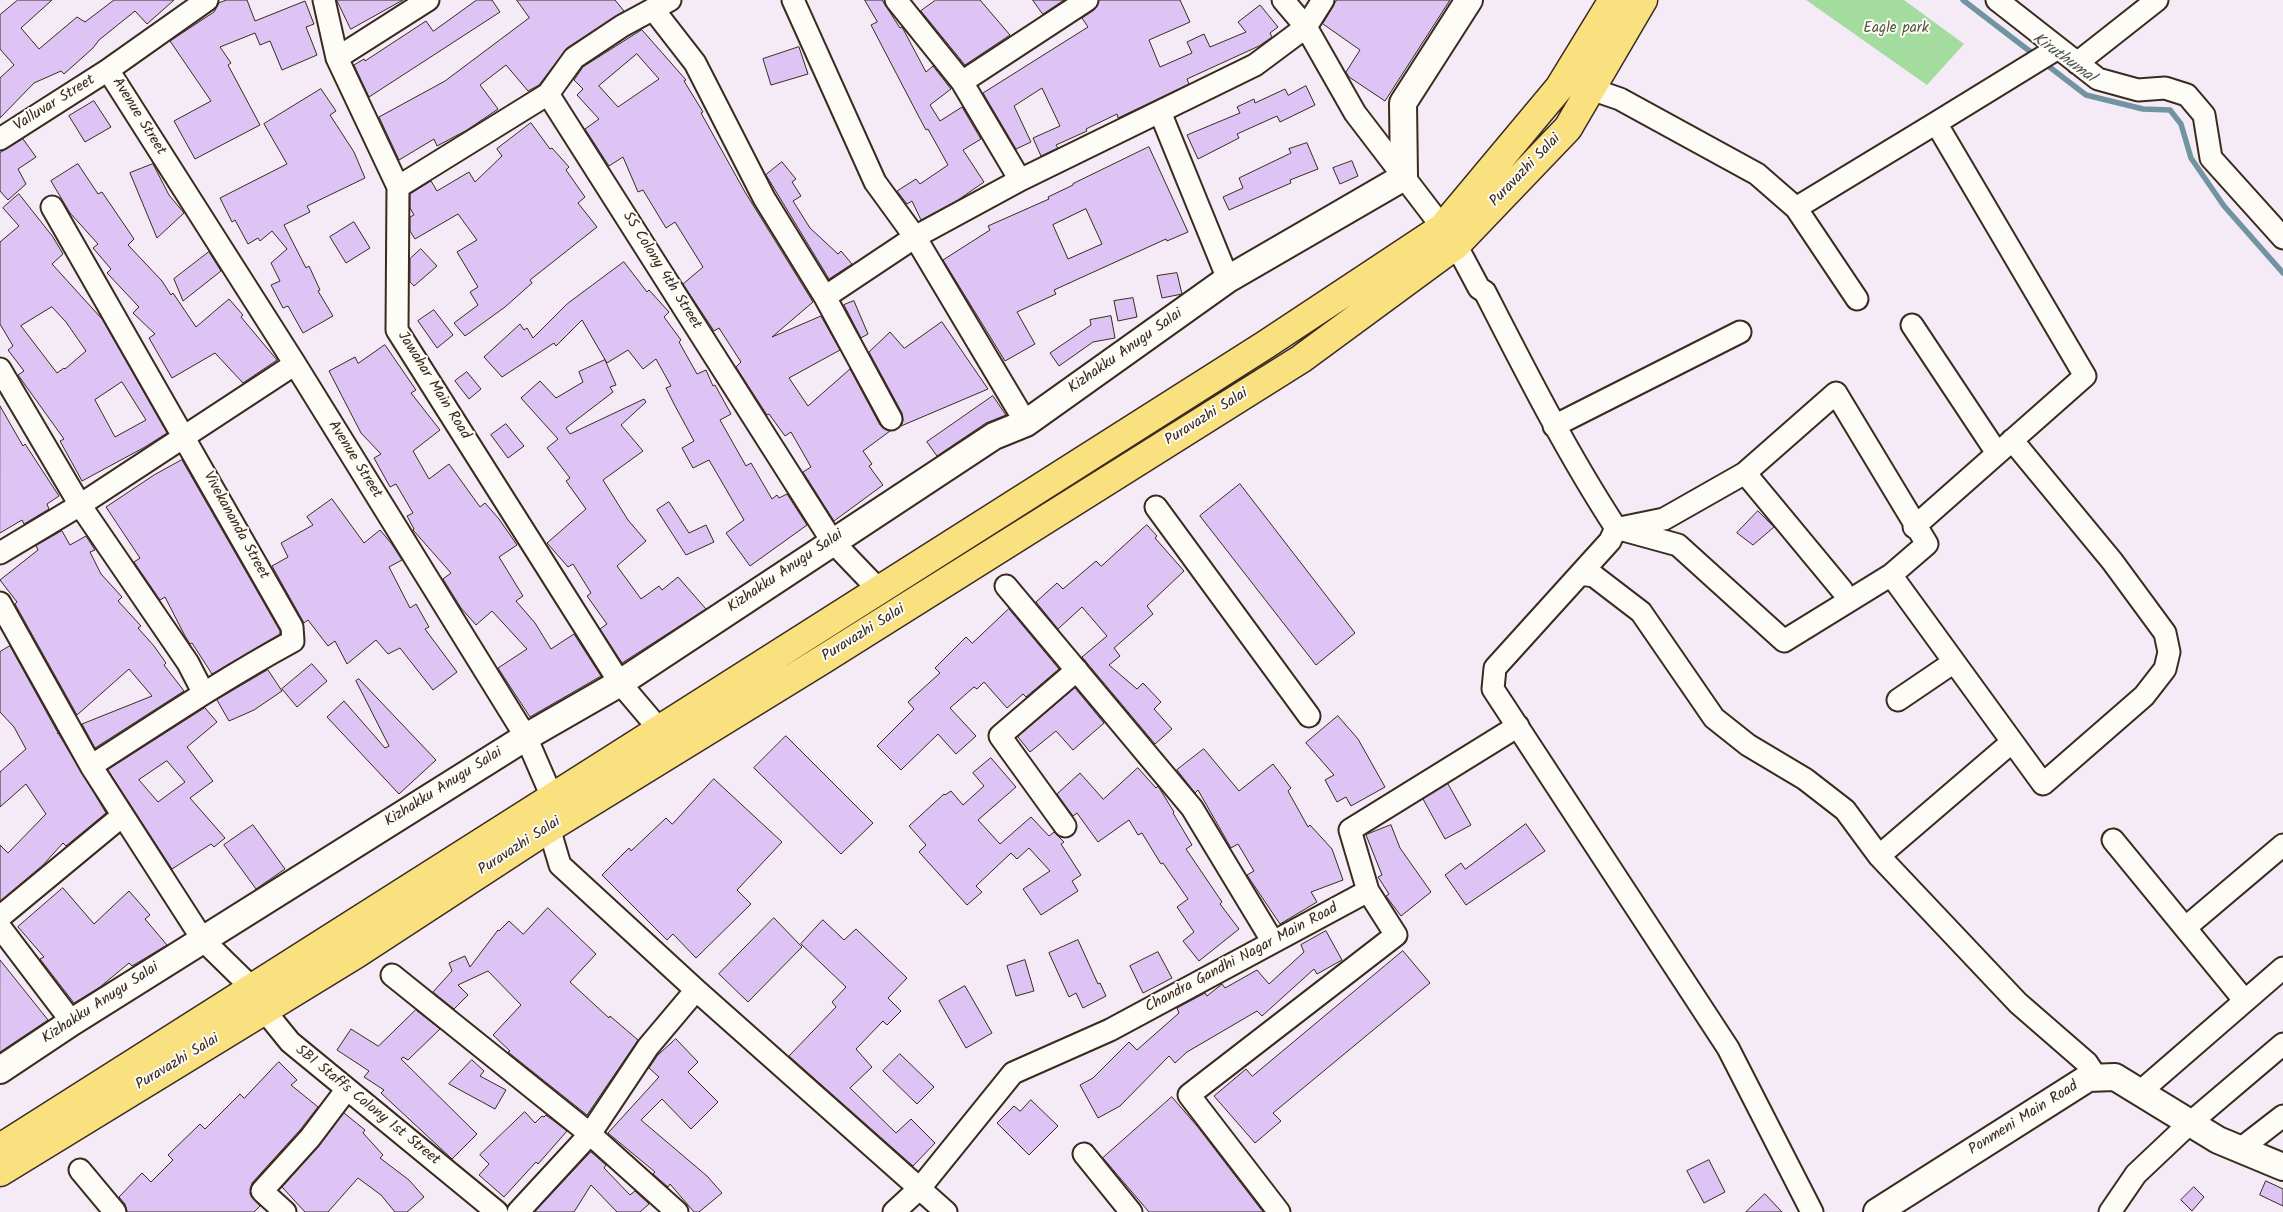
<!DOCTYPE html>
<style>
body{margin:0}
canvas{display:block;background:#f4ebf6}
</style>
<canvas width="2283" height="1212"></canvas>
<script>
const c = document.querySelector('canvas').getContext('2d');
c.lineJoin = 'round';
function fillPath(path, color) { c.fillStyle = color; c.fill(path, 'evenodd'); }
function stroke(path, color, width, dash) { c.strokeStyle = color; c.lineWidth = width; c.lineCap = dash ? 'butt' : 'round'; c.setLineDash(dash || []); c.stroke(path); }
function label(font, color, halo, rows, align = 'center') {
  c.font = font + ' Kalam,sans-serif'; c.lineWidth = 4; c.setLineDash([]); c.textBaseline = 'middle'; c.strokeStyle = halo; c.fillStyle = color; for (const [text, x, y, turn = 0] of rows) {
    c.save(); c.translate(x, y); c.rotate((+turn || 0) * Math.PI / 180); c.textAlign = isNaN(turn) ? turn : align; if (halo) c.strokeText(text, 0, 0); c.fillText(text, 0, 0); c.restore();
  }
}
fillPath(new Path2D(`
 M1806,0H1904L1964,44L1927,85Z`), '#a4db9f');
stroke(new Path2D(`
 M1963,0L2036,56
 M2043,62L2086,95L2143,109L2170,110L2181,124L2191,158L2224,206L2283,273`), '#7294a1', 5.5);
const building = new Path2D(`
 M18,0H52L21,28L39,49L77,17L85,22L114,0H174L147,24L135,11L99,40L93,48L64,74L61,71L34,83L0,118V78L14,65L0,49V15Z
 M227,0H247L255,21L305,1L314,24L306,27L317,55L282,70L270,41L260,45L255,33L220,47L231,63L228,65L260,125L195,159L174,121L211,101L170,41L214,12L219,3Z
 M337,0H403L351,29Z
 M477,0H492L500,12L369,97L354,65L364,59L365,61L426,21L433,31Z
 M517,0H615L624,11L567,48L539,85L528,91L506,65L480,85L498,109L467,130L437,146L434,139L399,160L379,117L445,81L529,18Z
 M865,0H882L900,28L902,27L926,72L933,66L951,89L930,105L940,121L962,107L981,139L963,150L984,182L958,200L921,220L912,201L907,204L897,191L916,179L920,184L948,165L928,129L926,130L919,117L871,25L877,22Z
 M936,0H980L1010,35L965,65L921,11Z
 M1033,0H1064L1043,14Z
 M1099,0H1180L1190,22L1149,40L1160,67L1192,53L1187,42L1204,34L1210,47L1246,32L1238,22L1260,5L1278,27L1270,33L1272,37L1259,46L1187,79L1189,84L1118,118L1117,114L1086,129L1087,131L1056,145L1058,148L1041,156L1033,138L1060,126L1042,88L1014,106L1031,142L1016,149L983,93L1088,27L1082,18L1094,10Z
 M1337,0H1450L1385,101L1349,77L1346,72L1360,50L1323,24Z
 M642,30L686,80L684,81L703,112L701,113L745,192L813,302L772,337L821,316L840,350L789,378L808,406L850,369L880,425L890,431L863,451L872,464L869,466L883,485L834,521L803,472L811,467L791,432L785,436L769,414L767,415L736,367L741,362L719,328L714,331L683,284L703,267L675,222L666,228L643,190L638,192L623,157L609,166L585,129L599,119L577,95L583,89L574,80L583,67ZM637,54L659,79L618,107L599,86Z
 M799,47L808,74L771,85L763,59Z
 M1306,86L1315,105L1280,122L1277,116L1237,134L1239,138L1198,159L1187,135L1240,113L1237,107L1254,99L1255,103L1285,89L1288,95Z
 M321,89L336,111L330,115L354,152L365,178L307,206L310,212L284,225L306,268L309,266L320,290L318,291L333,316L303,333L288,306L283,308L271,285L280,281L271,263L287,249L272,231L260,241L258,238L248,244L235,220L232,222L220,198L287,164L264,124Z
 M94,101L111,127L85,142L69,116Z
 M531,123L550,149L552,148L569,167L566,170L585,197L578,203L597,227L530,280L532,283L505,307L465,336L454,323L478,305L470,292L478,287L457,252L477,240L458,214L415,239L410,231V217L414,215L410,208V194L431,181L437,191L469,172L475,182L502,156L497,149Z
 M23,139L36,157L18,169L26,184L8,200L0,191V153Z
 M1307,143L1318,169L1290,180L1291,183L1229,210L1223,197L1243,188L1239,178L1291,153L1289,149Z
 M1149,147L1188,232L1167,241L1166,239L1054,290L1056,294L1017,312L1035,344L1005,361L943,260L990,230L988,226L1049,199L1048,197L1073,185V184ZM1086,209L1102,244L1068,259L1053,225Z
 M1352,161L1358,176L1340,184L1333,168Z
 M782,162L796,179L792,182L801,196L793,201L810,228L838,254L841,251L852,264L829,279L766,175Z
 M78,164L98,194L102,192L134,239L128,245L162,281L171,295L173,293L196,327L229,299L243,315L241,317L277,360L243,383L215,353L172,378L149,338L155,334L133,313L139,307L107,273L111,269L93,248L98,244L70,213L51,181Z
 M153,164L169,195L184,213L157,238L130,173Z
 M19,194L53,237L63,254L52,264L102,319L167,433L145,447L82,481L60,441L64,439L18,375L24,371L8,350L13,346L0,324V242L19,226L3,208ZM52,307L66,322L86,351L65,369L64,368L57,373L21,326ZM122,382L146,420L115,437L95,400Z
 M354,222L370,248L346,263L330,237Z
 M421,249L437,266L414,286L410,282V259Z
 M209,252L221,271L183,301L174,279Z
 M624,262L647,292L649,290L669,312L664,317L681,340L679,342L697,374L706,370L713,386L715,385L731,414L720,420L746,466L751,463L772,499L777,495L779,498L787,494L807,525L750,566L726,533L744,520L709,460L693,468L682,448L694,441L674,404L666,388L671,386L656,359L643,369L628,350L607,363L582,320L556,346L554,343L502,377L484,357L520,324L524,330L527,328L533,338L567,304Z
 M1177,273L1182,294L1162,298L1157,276Z
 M1133,298L1137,317L1118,321L1114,301Z
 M854,301L868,334L861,338L844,305Z
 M434,310L453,335L437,348L418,321Z
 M1111,316L1115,338L1093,342L1059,366L1050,353L1091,325L1090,320Z
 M942,322L988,389L901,426L903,420L902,413L869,352L890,332L904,348Z
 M385,345L416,390L411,393L440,430L413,451L429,479L449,464L480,507L485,503L499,519L517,545L499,557L523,596L516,601L535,623L551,649L574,634L601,676L530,717L498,668L527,649L492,611L476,625L461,608L443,579L451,573L413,530L414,529L407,516L413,513L396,484L390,487L374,458L381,454L361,433L329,371L355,357L358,363Z
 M605,360L616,385L610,387L613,392L566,428L570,434L644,399L646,402L621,425L643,451L603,480L628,520L646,541L617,566L641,599L659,586L662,590L678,577L706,609L622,663L600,629L607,624L587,596L591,593L573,564L568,567L547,543L586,509L566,481L570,478L547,448L558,439L521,398L540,381L556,398L583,382L579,372Z
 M467,372L481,389L469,399L455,381Z
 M993,396L1006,415L986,423L937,456L927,442Z
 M0,406L23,446L25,444L59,496L47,504L49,509L24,524L22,520L0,533Z
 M506,424L524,446L508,458L491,435Z
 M182,460L280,631V634L212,674L192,643L190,644L185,636L165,597L160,600L134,562L140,558L106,507L154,475Z
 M1240,484L1355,633L1316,665L1200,516Z
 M332,499L364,543L380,530L391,543L402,560L389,567L410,608L416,604L429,627L425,629L457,672L433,690L400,648L388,654L376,640L347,664L335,641L328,646L308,620L304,623L272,566L288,557L281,543L313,525L307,517Z
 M669,502L689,533L706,525L714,542L686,555L657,510Z
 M1758,511L1774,527L1753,545L1737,533Z
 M1147,525L1157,536L1155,538L1184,571L1147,606L1153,614L1114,648L1120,656L1109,665L1137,689L1143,683L1161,702L1154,709L1172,729L1155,744L1082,657L1107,636L1082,607L1058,629L1036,602L1057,583L1063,589L1096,561L1101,566Z
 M62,531L70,545L86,536L95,550L90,552L101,574L122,597L118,601L141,626L138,628L154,646L166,663L164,665L184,691L95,748L82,724L152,696L129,669L77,715L15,604L17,602L0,580L38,550L36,546Z
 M1009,609L1059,669L1026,697L1023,694L1007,708L984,682L977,689L974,687L950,708L976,736L956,754L938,734L901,770L877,746L914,709L908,702L940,673L935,668L966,637L972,643Z
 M10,646L58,733L57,734L58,733L106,813L66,846L63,843L43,865L0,901V845L8,853L46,814L26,784L0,807V772L26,749L14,727L0,712V652Z
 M312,664L327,681L297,707L282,689Z
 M268,670L282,691L254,710L229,721L217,700Z
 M359,679L436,760L399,794L327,717L344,701L385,748L389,746L356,681Z
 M1075,688L1104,723L1073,750L1056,731L1030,752L1018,737Z
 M205,708L217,722L187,747L213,781L190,798L225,838L214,847L211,844L172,869L108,770ZM167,761L185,782L158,802L139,780Z
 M1338,716L1358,739L1385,787L1351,806L1346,797L1337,802L1325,780L1334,775L1306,743Z
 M786,736L873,823L841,854L754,768Z
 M1204,749L1239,791L1273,764L1291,788L1288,791L1308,827L1310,825L1332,849L1343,880L1311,892L1317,902L1280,924L1247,875L1254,871L1238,844L1231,848L1198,790L1195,793L1177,770Z
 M991,758L1016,787L978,820L1000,844L1031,817L1049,836L1054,832L1064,842L1061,844L1081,875L1072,881L1078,891L1041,915L1023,889L1050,871L1029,848L1017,859L1011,853L976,886L982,892L967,905L919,852L926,845L909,826L944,794L945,795L951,791L963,805L984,786L973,773Z
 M1138,768L1156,788L1158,786L1174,812L1173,813L1192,845L1186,849L1222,902L1220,904L1239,929L1199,961L1183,941L1194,932L1177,907L1188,899L1163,863L1161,864L1142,833L1138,835L1129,820L1098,842L1077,813L1073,816L1057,794L1080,773L1103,799Z
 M714,779L782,842L737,890L751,904L696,958L673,934L667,940L602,875L629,848L631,851L666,818L672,824Z
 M1448,784L1471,825L1445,839L1423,799Z
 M1526,824L1545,851L1466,905L1445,875L1461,863L1465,869Z
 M253,825L285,869L256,889L224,845Z
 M1391,825L1400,848L1431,892L1401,916L1386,896L1389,894L1378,877L1382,875L1366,835Z
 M63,888L94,924L129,891L150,915L145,919L167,945L132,966L129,963L100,987L74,1003L40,959L44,957L18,927Z
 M548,908L596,954L570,982L609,1018L610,1016L638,1040L587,1115L508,1052L510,1051L493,1035L521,1005L488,971L458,985L468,995L454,1009L433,992L452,971L449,963L465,956L470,967L498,930L499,931L509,921L523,934Z
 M774,918L802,947L748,1002L719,974Z
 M823,920L844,940L856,929L907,978L888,998L901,1011L887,1025L883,1021L856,1049L872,1067L850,1088L896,1133L911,1119L935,1143L913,1166L789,1056L836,1007L832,1002L846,987L801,944Z
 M1326,931L1342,960L1317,974L1314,969L1262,1016L1257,1011L1187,1052L1175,1063L1169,1056L1120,1106L1098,1118L1080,1085L1093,1078L1129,1042L1137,1050L1179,1013L1177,1008L1205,993L1207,996L1222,984L1225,988L1257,970L1269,984L1304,952L1301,945Z
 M1078,940L1098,984L1100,983L1106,996L1083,1008L1076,993L1069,997L1049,953Z
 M1403,951L1430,983L1273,1113L1281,1121L1255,1143L1214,1096L1246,1069L1252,1076Z
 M1158,952L1172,978L1143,993L1130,966Z
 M0,960L48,1020L0,1052Z
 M1025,960L1034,991L1016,996L1007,966Z
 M965,986L992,1033L966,1048L939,1001Z
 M416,1010L440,1029L408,1060L403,1057L401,1059L477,1134L452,1159L381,1093L384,1090L364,1077L369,1071L337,1050L351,1029L378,1046Z
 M676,1039L698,1062L688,1072L718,1102L691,1129L662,1099L641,1120L707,1176L722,1193L699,1212H694L670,1184L668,1187L653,1174L655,1172L608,1133L659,1077L649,1068L657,1056Z
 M900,1054L934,1087L917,1104L883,1071Z
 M472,1060L484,1071L480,1076L506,1090L495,1109L449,1084Z
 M279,1062L297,1080L291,1085L318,1107L300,1130L252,1183L250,1194L260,1206L254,1212H127L125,1204L119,1197L142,1173L151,1182L173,1160L168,1155L200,1124L205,1129L240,1094L244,1098Z
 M1172,1097L1197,1126L1263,1212H1149L1103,1158Z
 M1031,1100L1058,1126L1029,1155L997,1123L1014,1106L1020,1111Z
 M525,1112L535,1123L542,1116L544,1117L546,1115L567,1131L538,1164L536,1162L504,1197L479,1175L489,1164L480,1155Z
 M344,1113L365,1130L363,1133L383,1155L380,1158L409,1180L424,1197L407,1212H395L381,1195L358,1178L328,1212H305L282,1187L319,1146Z
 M591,1152L606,1165L604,1168L630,1195L635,1191L649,1204L640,1212H617L591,1185L574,1212H535Z
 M1709,1160L1725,1192L1704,1203L1687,1171Z
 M2266,1181L2283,1189V1206L2260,1195Z
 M2194,1187L2204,1197L2192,1211L2181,1200Z
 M1765,1194L1782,1212H1746Z`);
fillPath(building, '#dec4f4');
stroke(building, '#3b2a1e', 1);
const minor = new Path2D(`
 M324,0L337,58L398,187L397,330L620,683L659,729
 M793,0L875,182L915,237L1026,423
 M896,0L962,82L1020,180
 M1283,0L1306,27L1355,113L1456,245L1479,288L1485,292C1526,372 1567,453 1616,528L1610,541L1495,668L1493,689L1728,1048L1812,1212
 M1997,0L2098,79L2138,90L2165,88L2187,95L2204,115L2211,158L2283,238
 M653,9L695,63L764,198L825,297L891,419
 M337,58L428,0
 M2077,63L2157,0
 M108,70L295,364L526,737L552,797L549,828L560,865L696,990L946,1212
 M962,82L1087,0
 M1591,89L1620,99L1757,174L1796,208
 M548,94L574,58L622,26L670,0
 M1160,112L1228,279
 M0,139L108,70L207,0
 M398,187L548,94L832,541L878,589
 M52,207L292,627L293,641C223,679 158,723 91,766
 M825,297L915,237L1020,180L1255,65L1306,27L1323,0
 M1857,299L1796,208L1936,123
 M1912,325L1997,453
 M0,369L80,505L188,663L203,692
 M1554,426L1740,332
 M1745,473L1842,590
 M1156,507L1309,716
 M1914,527L2085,376L1936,123L2058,48
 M1616,528L1678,545L1784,641L1891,575L2043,784L2144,696L2165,669L2169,652L2165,633L2112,561L2012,440
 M1620,528L1664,519L1745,473L1836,393L1927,544L1891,575
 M0,553L80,505L295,364
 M1580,574L1594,576L1641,612L1714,718L1748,745L1805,779L1845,810L1879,856L2018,1003L2087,1063L2097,1078
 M1006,586L1192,808L1273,942
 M0,603L91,766L203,940L251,987L264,1010L290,1042L497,1212
 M1898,700L1954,662
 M1065,826L1000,736L1077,670
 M2113,840L2245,1001
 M1879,856L2012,742
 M0,917L122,816
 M0,927L72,1022
 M2185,928L2283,845
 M392,975L590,1134L677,1212
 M2140,1092L2283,968
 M2239,1150L2283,1116
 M1084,1154L1131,1212
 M80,1170L115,1212
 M285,1212L262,1191L310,1138L347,1089
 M518,1212L590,1134L648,1047L696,990
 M894,1212L920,1188L1013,1073L1110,1030L1368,891L1350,830L1518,726
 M1279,1212L1189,1095L1396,935L1368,891
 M2110,1212L2136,1174L2190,1123L2283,1044`);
const tertiary = new Path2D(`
 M0,1070L72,1022L526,737L620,683L994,436L1026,423L1228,279L1404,177L1403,103L1469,0
 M1877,1212L2088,1078L2115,1077L2218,1140L2283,1167`);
const primary = new Path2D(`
 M0,1148L1265,345L1442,228L1559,88L1613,0
 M0,1172L356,954L549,828L822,660L1301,359L1456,245L1568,128L1643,0`);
stroke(minor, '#3b2a1e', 25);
stroke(tertiary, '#3b2a1e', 30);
stroke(primary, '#3b2a1e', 31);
stroke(minor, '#fdfcf7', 21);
stroke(tertiary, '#fdfcf7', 26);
stroke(primary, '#fae180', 28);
label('15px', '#55563e', '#fdfcf7', [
 ["Eagle park",1896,29]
]);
label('15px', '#3b2a1e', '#fdfcf7', [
 ["Valluvar Street",55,104,-32],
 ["Avenue Street",138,117,58],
 ["Puravazhi Salai",1526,171,-46],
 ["SS Colony 4th Street",661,271,58],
 ["Kizhakku Anugu Salai",1126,352,-35],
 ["Jawahar Main Road",433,386,58],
 ["Puravazhi Salai",1207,418,-32],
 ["Avenue Street",354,460,58],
 ["Vivekananda Street",235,526,61],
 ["Kizhakku Anugu Salai",786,572,-34],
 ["Puravazhi Salai",864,634,-32],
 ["Kizhakku Anugu Salai",444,788,-32],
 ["Puravazhi Salai",520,847,-33],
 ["Chandra Gandhi Nagar Main Road",1242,959,-28],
 ["Kizhakku Anugu Salai",101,1004,-33],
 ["Puravazhi Salai",178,1063,-31],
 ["SBI Staffs Colony 1st Street",367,1106,39],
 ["Ponmeni Main Road",2024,1119,-32]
]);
label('italic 16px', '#525655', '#fdfcf7', [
 ["Kiruthumal",2063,59,36]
]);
</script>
